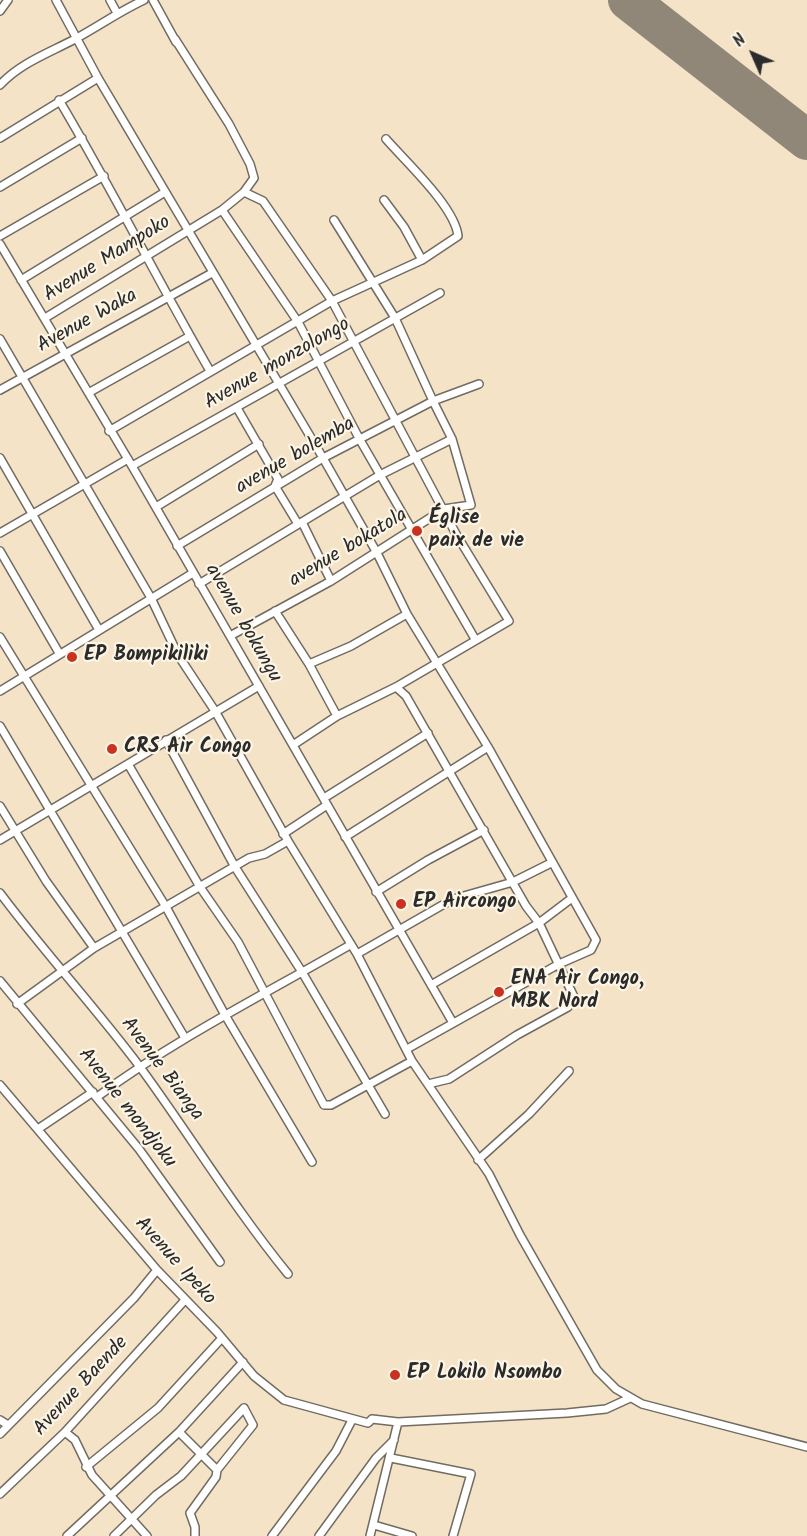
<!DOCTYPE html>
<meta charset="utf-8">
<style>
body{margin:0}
#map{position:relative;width:807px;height:1536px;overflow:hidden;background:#f4e3c7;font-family:Kalam,sans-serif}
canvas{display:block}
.north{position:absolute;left:723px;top:24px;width:60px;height:60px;-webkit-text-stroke:4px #fcf5e5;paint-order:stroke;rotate:315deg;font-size:16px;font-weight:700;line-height:24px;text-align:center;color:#2b2b2b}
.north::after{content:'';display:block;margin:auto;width:21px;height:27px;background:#2b2b2b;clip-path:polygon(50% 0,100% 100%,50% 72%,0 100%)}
</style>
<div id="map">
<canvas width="807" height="1536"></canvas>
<div class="north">N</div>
</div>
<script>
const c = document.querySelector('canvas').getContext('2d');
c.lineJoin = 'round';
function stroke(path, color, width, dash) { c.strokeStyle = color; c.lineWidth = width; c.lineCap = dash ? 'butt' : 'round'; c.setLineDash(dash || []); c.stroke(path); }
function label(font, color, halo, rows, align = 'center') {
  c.font = font + ' Kalam,sans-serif'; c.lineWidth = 4.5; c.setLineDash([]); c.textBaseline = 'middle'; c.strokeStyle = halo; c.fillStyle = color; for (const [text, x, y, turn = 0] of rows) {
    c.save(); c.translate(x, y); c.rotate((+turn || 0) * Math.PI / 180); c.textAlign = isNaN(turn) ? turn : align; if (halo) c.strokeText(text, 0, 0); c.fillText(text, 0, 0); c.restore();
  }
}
stroke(new Path2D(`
 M628,0L807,140`), '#908779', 40);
const minor = new Path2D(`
 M56,0L98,78L323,458L377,553L407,614L488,747L596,940L591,950L559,964L407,1049
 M110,0L117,13
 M153,0L176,42
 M0,11L8,0
 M175,39L229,124L250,164L254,178L244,192
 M0,85C20,63 49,53 75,39C99,26 120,11 144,0
 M59,100C112,189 158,281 210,371
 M0,138L98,78
 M0,187L82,138
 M384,200L404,227L422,260L458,236C455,207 406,162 386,139
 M222,210L298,322L360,440L475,639
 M0,236L104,176
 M0,244C44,318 88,392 132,466L453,1023
 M21,280L165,192
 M45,318L222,210L244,192L263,201L332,301L456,534L509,621L396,687L337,716L293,745
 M0,339L151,598L178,655L215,711L288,841L357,954L412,1061L489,1174L520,1235L597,1370L616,1389L642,1404L807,1447
 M0,390L212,273
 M90,392L190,336
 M237,408L278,479L275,486L298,524
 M109,431L332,301L422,260
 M0,458L99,630
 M132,466L440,293
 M156,507L259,444
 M302,522L331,581
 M0,533L128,459
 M177,546L323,458L433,401L395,318L334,220
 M0,551L59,653
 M199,584L380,475L452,439
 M275,611L309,664L337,716
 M230,636L331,581L444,509L471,505L452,439L433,401L479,384
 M0,637L166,907L225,1015L312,1162
 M309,664L351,646L407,614
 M396,687L406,696L526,906L539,923L574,997L568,1007L517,1035L449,1079L428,1084
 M0,691L193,573
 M0,726L185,1038
 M166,740L235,867L302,972L385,1114
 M128,764L200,887L238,942L324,1105H331L412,1061
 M324,798L428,733
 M0,806L46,881L94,948
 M283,834L327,805
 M345,837L488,747
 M0,840L259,686
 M376,892L428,860L484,830
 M0,893C44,952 95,1007 140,1067C190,1135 234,1208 288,1274
 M357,954L453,899L513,882L551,863
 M0,981L139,1149L220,1262
 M431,985L539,923L572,898
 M17,1004L94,948L249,858L265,854L288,841
 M0,1085L157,1270L217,1332L254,1376L284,1400L368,1423L372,1419L398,1422L567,1413L606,1409L630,1398
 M97,1097C177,1038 265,994 350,945
 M38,1129L93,1092
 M478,1160L529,1114L569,1071
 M0,1420L8,1425
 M65,1432L75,1440L92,1475L147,1536
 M0,1434L134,1298L157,1270
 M391,1458L471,1474L453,1536
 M86,1467L158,1408L222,1338
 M0,1494L65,1432L185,1300
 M374,1525L412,1536
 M67,1536L179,1432
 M114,1536L156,1495L181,1476L244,1408L253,1425L217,1470
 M195,1536V1527L190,1513L216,1477L217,1470L179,1432L243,1362
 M272,1536L336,1451L352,1420
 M319,1536L376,1458L394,1440
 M370,1536L398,1422`);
stroke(minor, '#716b62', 10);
stroke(minor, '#fff', 7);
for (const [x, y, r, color] of [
 [417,531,6,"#c8321e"],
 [72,657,6,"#c8321e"],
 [112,749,6,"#c8321e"],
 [401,904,6,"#c8321e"],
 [499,992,6,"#c8321e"],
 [395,1375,6,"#c8321e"]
]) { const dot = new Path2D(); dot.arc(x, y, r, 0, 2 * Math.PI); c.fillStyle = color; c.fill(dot); stroke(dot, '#fcf5e5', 2); }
label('20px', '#2b2b2b', '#fcf5e5', [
 ["Avenue Mampoko",108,260,-32],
 ["Avenue Waka",88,322,-29],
 ["Avenue monzolongo",278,365,-30],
 ["avenue bolemba",296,457,-30],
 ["avenue bokatola",349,549,-31],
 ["avenue bokungu",242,624,60],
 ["Avenue Bianga",161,1070,53],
 ["Avenue mondjoku",126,1109,52],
 ["Avenue Ipeko",174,1262,48],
 ["Avenue Baende",82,1387,-47]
]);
label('bold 20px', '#2b2b2b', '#fcf5e5', [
 ["Église",429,520],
 ["paix de vie",429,543],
 ["EP Bompikiliki",84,657],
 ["CRS Air Congo",124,749],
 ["EP Aircongo",413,904],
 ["ENA Air Congo,",511,981],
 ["MBK Nord",511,1004],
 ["EP Lokilo Nsombo",407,1375]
], 'left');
</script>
